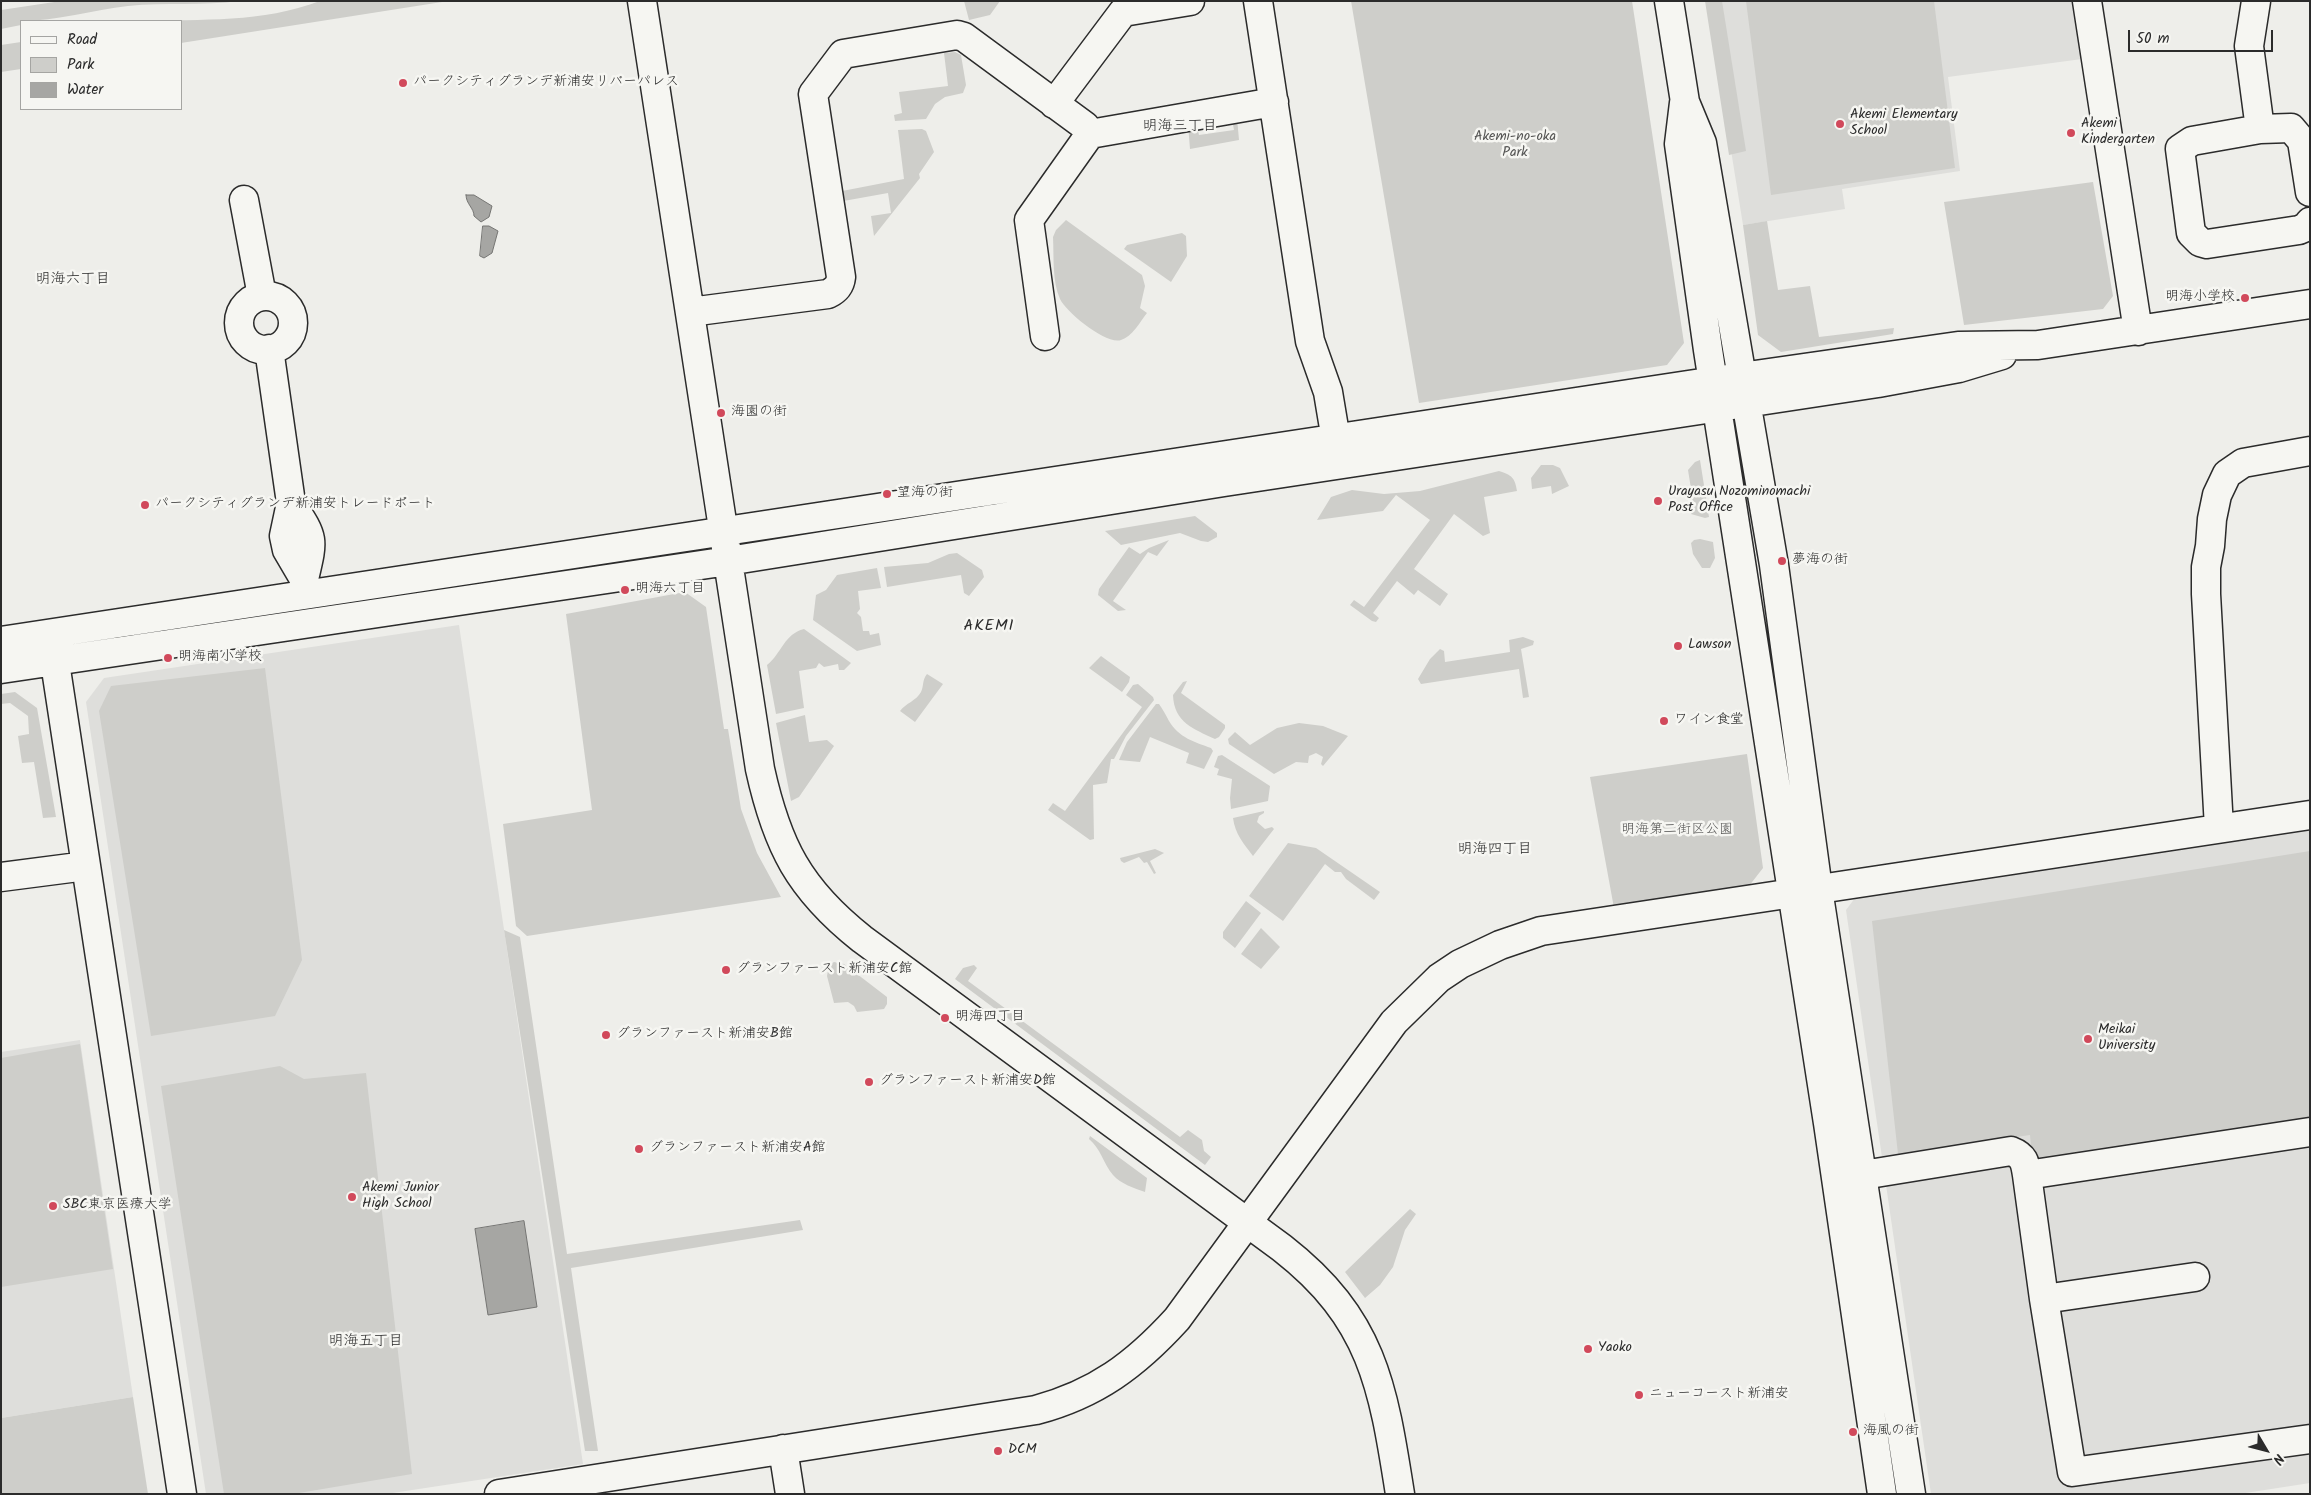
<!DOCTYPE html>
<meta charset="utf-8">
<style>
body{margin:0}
#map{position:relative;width:2311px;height:1495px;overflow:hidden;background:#eeeeea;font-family:Kalam,sans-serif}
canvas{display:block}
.frame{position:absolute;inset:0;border:2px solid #2b2b2b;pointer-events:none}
.legend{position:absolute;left:20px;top:20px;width:162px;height:90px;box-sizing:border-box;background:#f6f6f2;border:1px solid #a5a5a2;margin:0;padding:6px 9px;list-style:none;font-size:15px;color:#2b2b2b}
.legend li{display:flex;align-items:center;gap:10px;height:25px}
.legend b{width:25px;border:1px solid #a5a5a2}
.north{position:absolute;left:2241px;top:1425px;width:50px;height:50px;-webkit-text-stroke:4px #f6f6f2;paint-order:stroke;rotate:127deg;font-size:14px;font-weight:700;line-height:20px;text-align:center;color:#2b2b2b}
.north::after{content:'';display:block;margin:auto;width:18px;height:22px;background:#2b2b2b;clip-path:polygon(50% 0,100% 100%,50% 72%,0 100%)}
.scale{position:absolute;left:2128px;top:30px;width:145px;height:22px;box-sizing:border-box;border:2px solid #2b2b2b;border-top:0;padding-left:6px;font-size:15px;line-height:18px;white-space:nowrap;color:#2b2b2b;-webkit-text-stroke:4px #f6f6f2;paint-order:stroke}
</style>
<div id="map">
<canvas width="2311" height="1495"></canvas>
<div class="frame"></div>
<ul class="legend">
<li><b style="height:6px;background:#f6f6f2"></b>Road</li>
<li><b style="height:14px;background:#cececa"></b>Park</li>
<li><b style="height:14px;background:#a6a6a3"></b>Water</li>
</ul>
<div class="north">N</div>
<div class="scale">50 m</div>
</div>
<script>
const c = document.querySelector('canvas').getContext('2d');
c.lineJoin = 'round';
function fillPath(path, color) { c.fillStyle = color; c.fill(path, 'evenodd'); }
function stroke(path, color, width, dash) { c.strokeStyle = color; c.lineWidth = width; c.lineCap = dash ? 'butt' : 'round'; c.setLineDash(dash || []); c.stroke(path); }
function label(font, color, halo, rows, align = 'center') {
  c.font = font + ' Kalam,"Klee One",sans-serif'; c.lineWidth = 5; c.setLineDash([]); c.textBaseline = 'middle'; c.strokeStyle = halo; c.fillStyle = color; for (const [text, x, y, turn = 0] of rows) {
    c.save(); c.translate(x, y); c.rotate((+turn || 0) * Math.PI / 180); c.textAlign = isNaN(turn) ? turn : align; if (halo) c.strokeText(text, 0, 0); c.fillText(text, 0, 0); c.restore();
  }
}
fillPath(new Path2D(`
 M1707,1H2072L2082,59L1948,77L1960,171L1842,189L1845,209L1743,225Z
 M459,625L583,1464L386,1494H206L86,702L104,678Z
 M2310,830V1483L2239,1494H1931L1846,910L1855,898Z
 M80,1040L133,1397L1,1418V1052Z`), '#dededb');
fillPath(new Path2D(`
 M61,1H240C203,6 165,2 128,6C93,10 57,21 21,21V25L1,29V10Z
 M320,1L442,2L181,43V21H141C202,19 262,23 320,1Z
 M964,1H1000L990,15L969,20Z
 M1351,1H1632L1684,343L1667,365L1419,403Z
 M1705,1H1722L1746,151L1729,155Z
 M1746,1H1934L1955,168L1771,195Z
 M21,42V69L1,72V45Z
 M955,52L961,55L966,85L963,93L945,97L935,104L926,119L895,121L894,115L902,113L899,92L948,86L944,53Z
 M1237,118L1239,140L1190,149L1188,124L1196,123L1199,135L1234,130L1232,119Z
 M922,129L926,131L934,152L919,174L920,178L874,236L871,216L891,213L888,193L838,202L837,192L904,179L898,130Z
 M2093,182L2113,296L2103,309L1964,325L1944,202Z
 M1066,220L1142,275L1145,286L1140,308L1147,313C1140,322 1132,337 1121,340C1106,345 1066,312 1060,299C1052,281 1054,256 1053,237L1056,230Z
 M1767,221L1778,290L1810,286L1819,337L1894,328L1893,334L1781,352L1758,335L1743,225Z
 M1182,233L1186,236L1187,256L1171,282L1124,249L1127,245Z
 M1700,460L1709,517L1705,518L1691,514L1690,498L1692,495L1688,470L1695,462Z
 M1541,465H1553L1560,468L1569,486L1552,494L1551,486L1532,489L1531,478Z
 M1499,471C1512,475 1515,478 1517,491L1484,497L1490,533L1483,536L1454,514L1414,569L1448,594L1440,606L1418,590L1414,595L1397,581L1373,613L1379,618L1376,622L1372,621L1350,605L1354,600L1364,607L1430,520L1396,495L1383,511L1317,520L1331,497L1352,490L1384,494L1420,491Z
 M1195,516L1217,533V537L1208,542L1201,541L1180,533L1121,545L1105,531Z
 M1700,539L1713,542L1715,558L1710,568H1702L1693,554L1691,543L1694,540Z
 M1169,540L1157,556L1148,552L1113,601L1126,610L1118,611L1098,595L1099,589L1129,547L1140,554L1149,548Z
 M957,553L982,570L984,577L969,596L964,593L961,575L887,587L884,567L928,563L949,554Z
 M877,568L881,588L858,591L860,609L857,613L861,617L863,631H869L870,635L879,633L881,645L857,651L813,620L816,595L826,590L837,575Z
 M685,592L706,607L724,729H728L741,809L757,853L781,897L527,936L516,926L503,824L592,810L566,614Z
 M804,629L851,663L844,670H839L838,664L824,667L819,663L816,668L799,671L804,708L776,714L767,665C782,653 784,634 804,629Z
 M1523,637L1534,641L1533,645L1521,649L1529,697L1523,698L1519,669L1421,684L1418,679L1430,659L1440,649L1444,651L1445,662L1510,652L1509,640Z
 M1101,656L1130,677L1129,682L1122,692L1089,668Z
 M265,668L302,960L275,1016L151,1036L99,711L111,686Z
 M927,674L943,684L915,722L900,711C906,703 916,701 921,692C924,686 922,680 927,674Z
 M1187,681L1181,693L1225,725V728L1219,737L1215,739C1194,729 1174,723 1173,695L1183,682Z
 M1138,684L1153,697L1154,700L1126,736L1114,759H1111L1107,783L1093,785L1094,839L1090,840L1048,810L1053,803L1065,811L1142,707L1126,695L1133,685Z
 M15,692L37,708L56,817L43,818L34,762L22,763L18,736L29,734L28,716L10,703L1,704V694Z
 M1156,704H1159C1163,710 1166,715 1169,721C1179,738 1195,742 1211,748L1213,751L1204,769L1186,763L1189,753L1150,737L1140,762L1119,760L1127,742Z
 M805,715L809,742L827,740L834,746L799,797L791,801L776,723Z
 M1299,723L1323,726L1348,736L1323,766L1321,764L1323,757L1316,753L1309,756L1308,763L1296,762L1274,774L1229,744L1228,739L1235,732L1250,745L1277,728Z
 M1747,754L1763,868L1749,886L1614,908L1590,777Z
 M1222,755L1270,786L1268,801L1231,809L1230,798L1232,779L1217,775L1219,769L1214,767L1218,756Z
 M1264,811V813L1259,816L1257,822L1265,829L1272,827L1274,829L1253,856C1244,844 1235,834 1233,818Z
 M1288,843L1316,848L1380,892L1374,900L1346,879L1341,872H1335L1325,864L1283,921L1249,896Z
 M1155,849L1164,853L1150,861L1156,873L1154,874L1147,862L1144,863L1139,857L1124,863L1121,861L1120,858Z
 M2310,851V1122L2039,1165L2032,1156L2030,1135L1898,1154L1872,921Z
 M1246,901L1261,913L1235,948L1223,938V932Z
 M1261,928L1280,947L1261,969L1241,954Z
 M504,930L520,937L567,1254L800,1220L803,1230L571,1268L598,1451H585Z
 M834,962L844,964L887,997V1004L884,1009L857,1012L854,1006L848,1002L834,1003L827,976L829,965Z
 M974,965L977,968L968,981L1180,1137L1188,1130L1202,1140L1204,1151L1211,1157L1205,1165L955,979L963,968Z
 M80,1044L113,1269L1,1287V1058Z
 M280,1066L304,1079L366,1073L412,1474L293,1494H224L161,1086Z
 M1090,1136L1147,1178L1145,1192C1134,1188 1121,1184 1113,1175C1103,1163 1101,1149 1089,1139Z
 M1410,1209L1416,1214L1405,1230L1393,1267L1380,1285L1365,1298L1345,1272Z
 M133,1397L148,1494H1V1418Z`), '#cececa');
const water = new Path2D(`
 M466,195H474L492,206L489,217L481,222L474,216C474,208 466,204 466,195Z
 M483,226H489L498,231L492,253L484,258L480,256Z
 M524,1221L537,1307L488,1315L475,1229Z`);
fillPath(water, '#a6a6a3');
stroke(water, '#757573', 1);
const minor = new Path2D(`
 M642,1L760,769C777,846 799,889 862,939L1282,1248C1373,1319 1383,1386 1400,1494
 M1258,1L1310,341L1328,392L1336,440
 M1669,1L1685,102L1702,143L1774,565L1818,889L1911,1494
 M2087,1L2138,331
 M2256,1L2249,46L2260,129
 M1684,103L1679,144L1708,350L1828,1123L1882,1494
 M1054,104L1123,12L1190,1
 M1090,134L1274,102
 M2310,192L2302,141L2291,128L2260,129L2192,141L2180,149L2191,233L2200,242L2207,244L2299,230L2306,227L2310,222
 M244,200L262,296
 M239 323a27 27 0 1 1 54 0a27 27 0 1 1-54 0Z
 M690,312L828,294C836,290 840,286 841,277L813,94L843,54L957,35L964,37L1085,126L1090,134L1029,220L1045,336
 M269,349L291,503
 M304,579C314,537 314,539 291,503L284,536L287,550L304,579L308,594
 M1,641L1741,377L1958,346L2038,345L2310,304
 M52,643L182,1494
 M1,669L728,561L1224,482L1878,383L1959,368L2002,355
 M2219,828L2206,594V567L2210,546L2212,519L2217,495L2227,474L2243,463L2310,451
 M1,877L86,866
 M1863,1175L2011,1151C2024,1156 2025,1162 2027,1175L2310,1132
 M2027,1175L2044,1299L2072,1472L2310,1439
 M2044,1299L2195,1277
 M783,1449L790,1494
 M499,1494L1036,1410C1096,1394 1135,1365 1177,1319L1394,1022L1439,978L1460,964L1500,945L1541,931L2310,815`);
stroke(minor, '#2b2b2b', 31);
stroke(minor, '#f6f6f2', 28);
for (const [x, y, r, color] of [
 [403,83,5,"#d1495b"],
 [1840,124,5,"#d1495b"],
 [2071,133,5,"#d1495b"],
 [2245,298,5,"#d1495b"],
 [721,413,5,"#d1495b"],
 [887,494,5,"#d1495b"],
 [1658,501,5,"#d1495b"],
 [145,505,5,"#d1495b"],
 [1782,561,5,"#d1495b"],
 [625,590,5,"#d1495b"],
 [1678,646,5,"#d1495b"],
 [168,658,5,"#d1495b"],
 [1664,721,5,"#d1495b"],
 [726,970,5,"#d1495b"],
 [945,1018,5,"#d1495b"],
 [606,1035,5,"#d1495b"],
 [2088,1039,5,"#d1495b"],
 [869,1082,5,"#d1495b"],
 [639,1149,5,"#d1495b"],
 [352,1197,5,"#d1495b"],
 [53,1206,5,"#d1495b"],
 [1588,1349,5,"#d1495b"],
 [1639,1395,5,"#d1495b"],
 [1853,1432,5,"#d1495b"],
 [998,1451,5,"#d1495b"]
]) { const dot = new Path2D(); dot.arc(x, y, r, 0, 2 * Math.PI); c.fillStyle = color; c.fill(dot); stroke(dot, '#f6f6f2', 2); }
label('14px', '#2b2b2b', '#f6f6f2', [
 ["パークシティグランデ新浦安リバーパレス",413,83],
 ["Akemi Elementary",1850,116],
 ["School",1850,132],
 ["Akemi",2081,125],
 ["Kindergarten",2081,141],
 ["明海小学校",2235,298,"right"],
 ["海園の街",731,413],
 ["Urayasu Nozominomachi",1668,493],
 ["Post Office",1668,509],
 ["望海の街",897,494],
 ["パークシティグランデ新浦安トレードポート",155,505],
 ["夢海の街",1792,561],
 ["明海六丁目",635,590],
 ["Lawson",1688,646],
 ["明海南小学校",178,658],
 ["ワイン食堂",1674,721],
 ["グランファースト新浦安C館",736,970],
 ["明海四丁目",955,1018],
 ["Meikai",2098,1031],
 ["University",2098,1047],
 ["グランファースト新浦安B館",616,1035],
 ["グランファースト新浦安D館",879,1082],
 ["グランファースト新浦安A館",649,1149],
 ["Akemi Junior",362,1189],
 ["High School",362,1205],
 ["SBC東京医療大学",63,1206],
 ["Yaoko",1598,1349],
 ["ニューコースト新浦安",1649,1395],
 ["海風の街",1863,1432],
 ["DCM",1008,1451]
], 'left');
label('14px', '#545453', '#f6f6f2', [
 ["Akemi-no-oka",1515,138],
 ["Park",1515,154],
 ["明海第二街区公園",1677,831]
]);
label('15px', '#2b2b2b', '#f6f6f2', [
 ["明海三丁目",1180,127],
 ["明海六丁目",73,280],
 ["明海四丁目",1495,850],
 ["明海五丁目",366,1342]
]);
c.letterSpacing = '1px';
label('16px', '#2b2b2b', '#f6f6f2', [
 ["AKEMI",989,627]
]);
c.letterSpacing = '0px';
</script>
